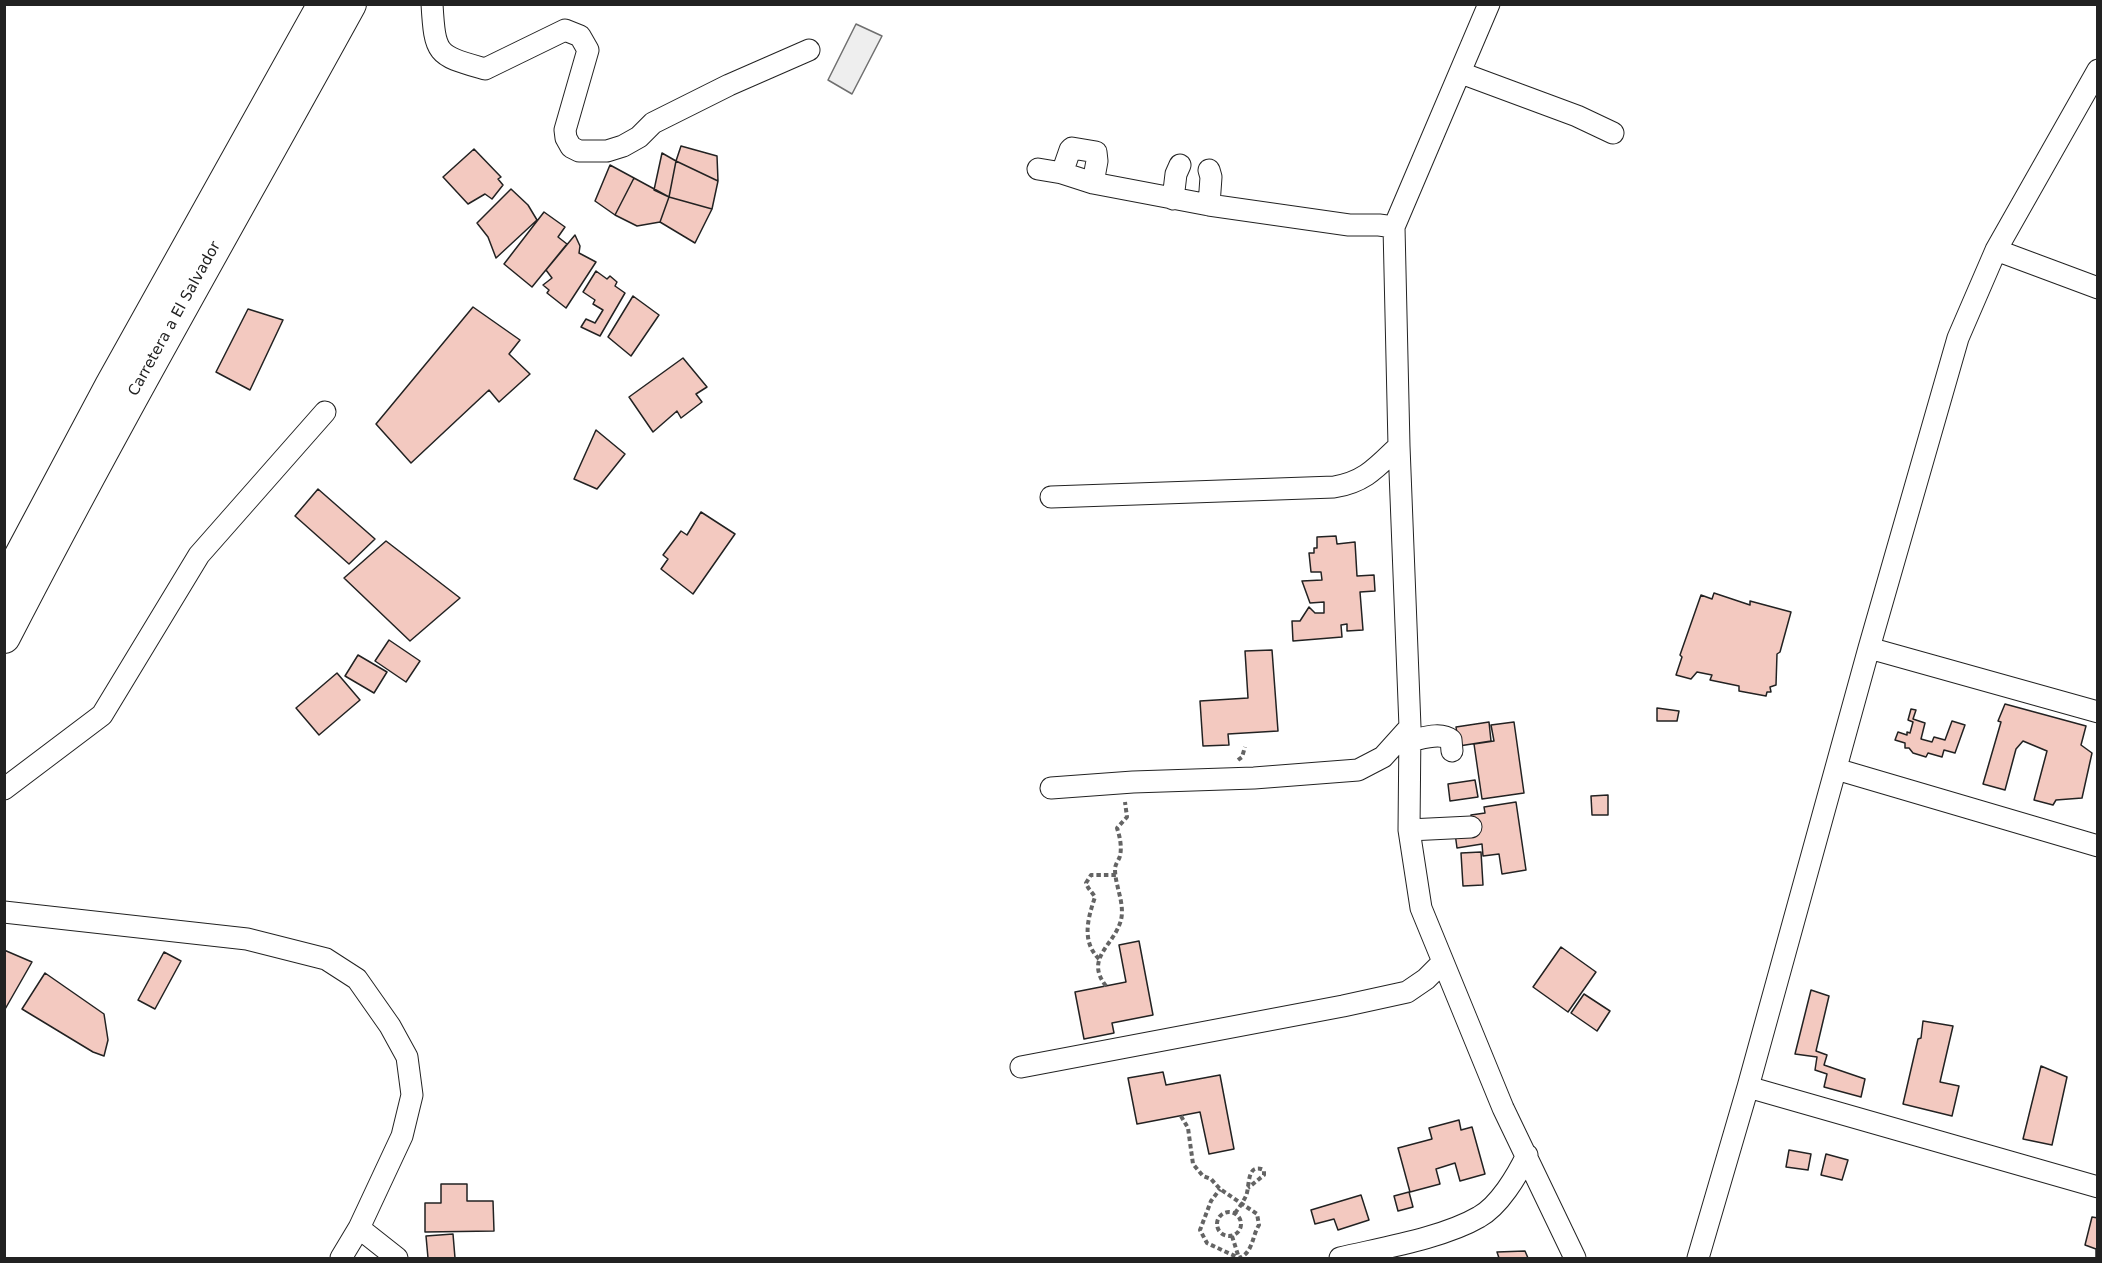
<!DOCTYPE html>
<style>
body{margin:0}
#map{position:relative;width:2102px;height:1263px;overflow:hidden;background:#fff;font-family:"DejaVu Sans",sans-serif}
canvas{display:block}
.frame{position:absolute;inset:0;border:6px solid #222;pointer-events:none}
</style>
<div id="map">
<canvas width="2102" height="1263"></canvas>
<div class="frame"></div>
</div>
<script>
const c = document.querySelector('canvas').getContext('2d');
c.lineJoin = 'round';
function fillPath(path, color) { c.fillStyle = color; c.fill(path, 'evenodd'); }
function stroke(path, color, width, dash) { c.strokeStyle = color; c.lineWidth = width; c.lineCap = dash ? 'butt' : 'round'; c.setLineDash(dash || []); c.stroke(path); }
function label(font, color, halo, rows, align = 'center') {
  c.font = font + ' "DejaVu Sans",sans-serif'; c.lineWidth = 4.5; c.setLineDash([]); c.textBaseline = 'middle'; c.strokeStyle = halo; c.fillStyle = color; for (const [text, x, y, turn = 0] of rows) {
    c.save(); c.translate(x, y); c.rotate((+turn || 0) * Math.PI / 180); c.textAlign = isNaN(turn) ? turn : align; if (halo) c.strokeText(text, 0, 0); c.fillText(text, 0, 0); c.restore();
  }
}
const green = new Path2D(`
 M856,24L882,36L852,94L828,80Z`);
fillPath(green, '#eee');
stroke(green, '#6f6f6f', 1.5);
const building = new Path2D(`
 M681,146L717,156L718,181L676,161Z
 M474,149L501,177L498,179L503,185L492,199L485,194L468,204L443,177Z
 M662,153L676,161L669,197L654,190Z
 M676,161L718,181L712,209L669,197Z
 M610,165L634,178L615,215L595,201Z
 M634,178L669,197L660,222L637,226L615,215Z
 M511,189L528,205L537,220L496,258L488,237L477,223Z
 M669,197L712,209L695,243L660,222Z
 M544,212L565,227L558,237L567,244L532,287L504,264Z
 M575,235L580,246L579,253L596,262L566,308L547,293L549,290L543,285L552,278L546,270Z
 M596,271L607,279L610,276L617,282L615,286L625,293L600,336L581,327L586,319L595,323L603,310L593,304L595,300L583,292Z
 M633,296L659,315L631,356L608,337Z
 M473,307L520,340L509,354L530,374L499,402L489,390L411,463L376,424Z
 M248,309L283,320L250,390L216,372Z
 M683,358L707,387L696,394L702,402L681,418L677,411L653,432L629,397Z
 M596,430L625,454L597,489L574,479Z
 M318,489L375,539L349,564L295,516Z
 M701,512L735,534L693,594L661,569L668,559L663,555L681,531L687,535Z
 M1336,536L1337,544L1355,542L1357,576L1374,575L1375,591L1360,592L1363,630L1347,631V624L1341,625L1342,637L1293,641L1292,621H1300L1309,607L1315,613H1324V602L1310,603L1302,581L1322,580L1321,572H1311L1309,553H1314V548H1317V537Z
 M386,541L460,598L410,641L344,578Z
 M1714,593L1750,605V601L1791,612L1780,652L1777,654L1776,685L1770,687L1771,692H1767L1766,696L1739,691V686L1710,680L1712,675L1697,672L1691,679L1676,675L1682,657L1680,655L1701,595L1712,599Z
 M389,640L420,661L406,682L375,661Z
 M1272,650L1278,731L1228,734L1229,745L1203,746L1200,701L1248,698L1245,651Z
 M358,655L387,672L374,693L345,676Z
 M337,673L360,700L319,735L296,708Z
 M2005,704L2086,726L2081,745L2092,753L2082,798L2056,800L2053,805L2034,800L2047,751L2023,741L2016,749L2005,790L1983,784L2001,722L1998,721Z
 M1657,708L1679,711L1677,721H1657Z
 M1911,709L1916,710L1913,719L1925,723L1921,739L1932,742L1934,737L1945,740L1952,721L1965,725L1955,753L1944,750L1942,757L1928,753L1926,757L1913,753L1909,748H1905V743L1895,740L1898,732L1907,735V732L1910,733L1913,722L1908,720Z
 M1489,722L1491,741L1459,746L1456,727Z
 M1514,722L1524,793L1482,799L1474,744L1494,741L1491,725Z
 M1475,780L1478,797L1450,801L1448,784Z
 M1608,795V815H1592L1591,796Z
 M1516,802L1526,870L1502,874L1499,854L1483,856L1482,844L1457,848L1455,833L1473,830L1471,815L1485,813L1484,807Z
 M1481,852L1483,885L1463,886L1461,853Z
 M1139,941L1153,1015L1112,1023L1114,1033L1084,1039L1075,992L1126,982L1119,945Z
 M1561,947L1596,972L1568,1012L1533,987Z
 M4,950L32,962L4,1011Z
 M164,952L181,961L155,1009L138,1000Z
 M45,973L104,1014L108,1040L104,1056L93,1052L22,1009Z
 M1811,990L1829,996L1816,1051L1827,1055L1824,1065L1865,1079L1861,1097L1824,1087L1827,1074L1815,1070L1817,1057L1795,1054Z
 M1584,994L1610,1011L1597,1031L1571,1013Z
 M1923,1021L1953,1026L1940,1082L1959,1086L1952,1116L1903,1104L1918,1039L1921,1038Z
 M2041,1066L2067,1077L2052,1145L2023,1139Z
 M1163,1072L1166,1085L1220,1075L1234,1149L1209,1154L1200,1112L1137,1124L1128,1078Z
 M1459,1120L1461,1130L1472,1127L1485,1174L1460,1181L1455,1163L1436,1169L1440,1184L1410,1192L1398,1148L1432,1139L1429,1128Z
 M1789,1150L1811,1154L1808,1170L1786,1167Z
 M1826,1154L1848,1160L1842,1180L1821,1175Z
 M441,1184H467V1201H493L494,1231L425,1232V1203H441Z
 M1409,1192L1413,1207L1398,1211L1394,1196Z
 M1361,1195L1369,1220L1338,1230L1334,1219L1315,1224L1311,1210Z
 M2092,1217L2098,1218V1258H2096V1249L2085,1245Z
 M453,1234L455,1258H428L426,1236Z
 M1525,1251L1528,1258H1499L1497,1252Z`);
fillPath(building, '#f3c9c0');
stroke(building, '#222', 1.5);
const minor = new Path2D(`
 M432,4C435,56 437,55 485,69L565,30L580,36L588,50L565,130L566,138L571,147L579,151H607L623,146L639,137L653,123L729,85L809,50
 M1489,4L1394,227L1399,446L1410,727L1409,830L1421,908L1503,1108L1575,1258
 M1461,73L1577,116L1613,133
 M1038,169L1062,173L1093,183L1209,205L1349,225H1379L1394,227
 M1062,173L1070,150L1072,148L1096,152L1097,161L1093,183
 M1173,199L1176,174L1180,165
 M1209,205L1211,177L1209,170
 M1996,250L2098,288
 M1051,497L1334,487C1365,482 1377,467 1399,446
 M1869,648L2098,712
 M1409,741C1421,739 1440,731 1451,740L1452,751
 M1836,769L2098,846
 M1051,788L1133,782L1254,778L1358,770L1383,757L1410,727
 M4,789L102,715L199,555L325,412
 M1409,830L1471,827
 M4,912L247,939L326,959L357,979L390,1026L407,1057L412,1095L402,1136L359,1228L341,1258
 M1021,1067L1343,1006L1407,992L1426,979L1442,963
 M1748,1087L2098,1187
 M359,1228L397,1258
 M1340,1258C1382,1248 1443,1238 1479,1217C1499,1206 1517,1176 1527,1155
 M1698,1258L1748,1087L1869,648L1958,338L1996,250L2098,70`);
const highway = new Path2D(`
 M4,587L111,386L324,4
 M4,637C114,423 234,215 350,4`);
stroke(minor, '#222', 23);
stroke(highway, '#222', 34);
stroke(new Path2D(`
 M1238,760L1242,757L1245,747
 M1099,959C1081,941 1088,918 1095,897C1092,892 1088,889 1086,883L1091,875H1116
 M1106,986C1084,958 1114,946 1121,920C1125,903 1115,886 1115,869C1115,864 1119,860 1120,856C1122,847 1120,837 1117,828L1127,817L1125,802
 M1181,1116L1188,1128L1193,1164L1203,1176L1211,1179L1220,1189L1257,1214L1259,1225C1252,1236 1253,1253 1239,1258L1207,1243L1200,1230L1211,1201L1220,1189
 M1217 1224a12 12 0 1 1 24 0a12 12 0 1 1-24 0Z
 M1235,1213C1239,1208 1243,1202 1246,1196C1250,1187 1246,1162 1264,1170V1175L1248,1188
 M1232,1236L1239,1258`), '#646464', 4, [4.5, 3]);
stroke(minor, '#fff', 21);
stroke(highway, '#fff', 32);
label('15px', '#222', '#fff', [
 ["Carretera a El Salvador",175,319,-61]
]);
</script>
